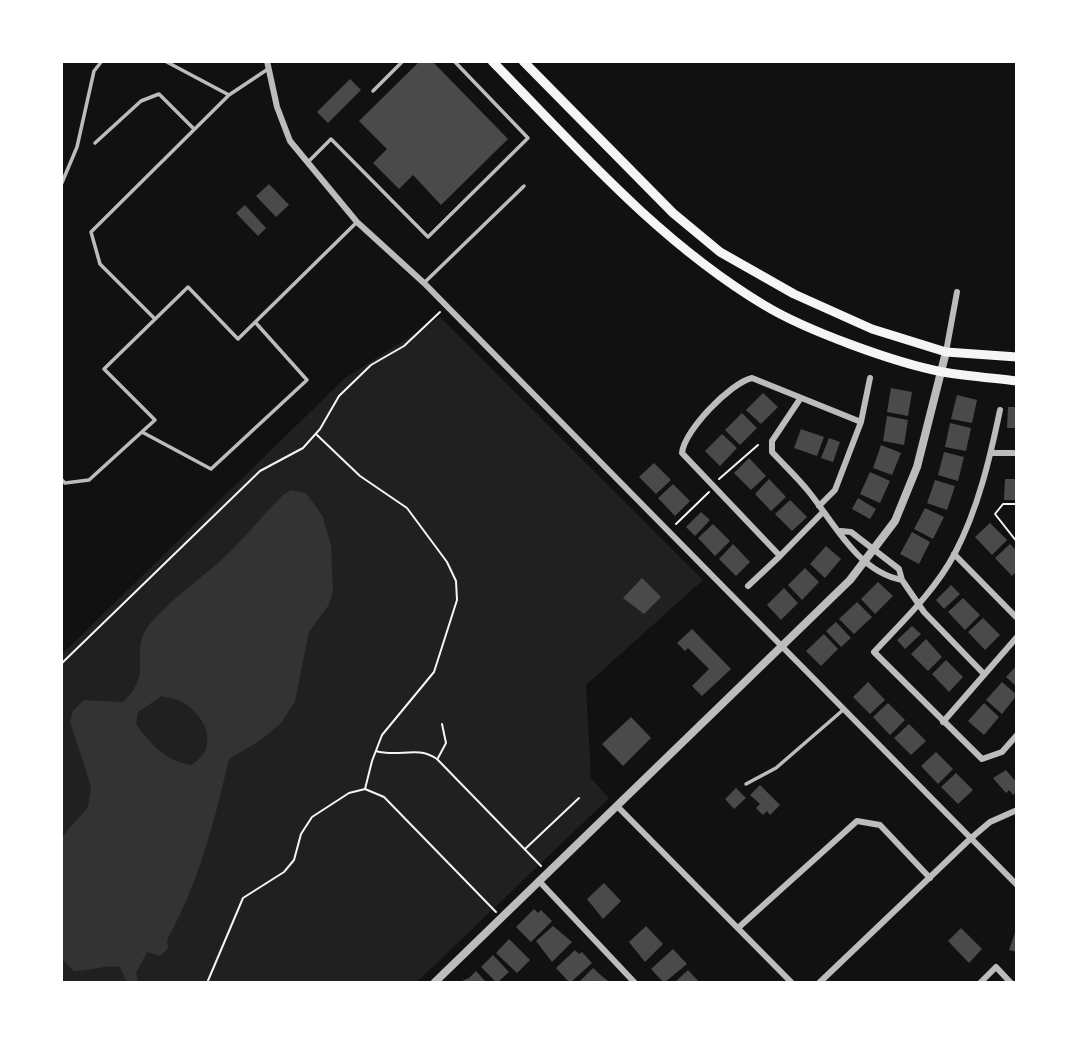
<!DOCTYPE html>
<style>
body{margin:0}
#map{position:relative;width:1078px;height:1044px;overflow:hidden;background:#111;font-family:Karla,sans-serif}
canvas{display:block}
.frame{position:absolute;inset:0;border:63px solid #fff;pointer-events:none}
</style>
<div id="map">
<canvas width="1078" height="1044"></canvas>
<div class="frame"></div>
</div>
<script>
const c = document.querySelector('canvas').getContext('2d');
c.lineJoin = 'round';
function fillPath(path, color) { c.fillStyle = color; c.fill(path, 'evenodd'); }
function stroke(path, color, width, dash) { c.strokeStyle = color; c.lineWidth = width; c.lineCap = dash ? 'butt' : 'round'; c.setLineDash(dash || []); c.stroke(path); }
fillPath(new Path2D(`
 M440,317L703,580L586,685L591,778L609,798L416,983H61V655L344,379Z`), '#202020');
fillPath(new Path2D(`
 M291,490L306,493L322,515L331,545L333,592L328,606L309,632L295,701L281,723L261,740L229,759C214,823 199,882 167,940L168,948L161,956L147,952L136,973L138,983H127L120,967C103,965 91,971 74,971L64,961L61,948V838L88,807L91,786L70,722L73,711L84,700L123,702C156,672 127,651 150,624C170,600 195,583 218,563C242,542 260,518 282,496ZM162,696C169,698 178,699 184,703C208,718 219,749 191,765C166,761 150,744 136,724L138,712Z`), '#333');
fillPath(new Path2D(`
 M420,61H432L508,139L441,205L413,175L399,189L373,163L387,149L359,121Z
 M350,79L361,90L328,123L317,112Z
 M269,184L289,205L276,217L256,196Z
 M245,205L266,228L258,236L236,213Z
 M891,388L912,392L908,416L887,412Z
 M763,393L778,407L761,424L746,410Z
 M957,395L977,400L972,423L951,419Z
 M1008,407H1017V428H1007Z
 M742,413L757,428L740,445L725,430Z
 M887,416L908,420L904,445L883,441Z
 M950,423L971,428L966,451L945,447Z
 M801,429L824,437L817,456L794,448Z
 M722,434L737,448L720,466L705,451Z
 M829,438L840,442L833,462L821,458Z
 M881,445L901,453L892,475L873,468Z
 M944,452L964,457L958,481L938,475Z
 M749,458L766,476L751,490L734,473Z
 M654,463L671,480L656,494L639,477Z
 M870,472L890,481L880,503L860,494Z
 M769,479L786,497L771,511L755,494Z
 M1005,479H1017V500H1004Z
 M935,480L955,486L947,510L927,503Z
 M673,484L690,501L675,516L658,498Z
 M858,498L876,509L870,519L852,509Z
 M790,500L807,517L792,531L775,514Z
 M925,508L944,517L933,539L914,529Z
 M701,512L710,520L695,536L686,527Z
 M990,523L1007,540L992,555L975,537Z
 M713,524L730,541L715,556L698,538Z
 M912,532L930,542L919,564L900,554Z
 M733,544L750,562L736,576L719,559Z
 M1010,544L1017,551V571L1012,576L995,558Z
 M826,546L841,559L825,578L810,564Z
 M805,568L819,582L802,600L788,585Z
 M642,578L661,597L644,614L623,598Z
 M878,582L893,596L875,614L861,599Z
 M951,585L960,594L944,609L936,600Z
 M784,588L798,603L781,620L767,605Z
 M963,598L980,615L965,630L948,612Z
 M857,602L872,617L854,634L839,619Z
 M983,618L1000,635L985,650L968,632Z
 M836,622L851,638L841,647L826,631Z
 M912,626L921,634L905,649L897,640Z
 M692,629L731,669L702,696L692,686L709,669L688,648L685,651L677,643Z
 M824,634L838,649L821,666L806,651Z
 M926,639L942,657L928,671L911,654Z
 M946,660L963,677L949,692L932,674Z
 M1017,665V687L1006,677Z
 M868,682L885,700L870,714L853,697Z
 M1002,682L1017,695L1002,714L986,700Z
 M888,703L905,720L890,735L873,717Z
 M984,703L999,717L984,735L968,721Z
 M631,717L651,738L623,766L602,744Z
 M909,724L926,741L911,755L894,738Z
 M936,752L953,769L938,784L921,766Z
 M1006,770L1017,783V791L1013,795L1009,790L1006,793L993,778Z
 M956,773L973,790L958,804L941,787Z
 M760,785L780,805L770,815L767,811L763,815L756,808L760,804L750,795Z
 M736,788L746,798L734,809L725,799Z
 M604,883L621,901L603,919L587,899Z
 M534,909L538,913L541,910L552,921L531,942L516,927Z
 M553,926L572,942L552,962L536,941Z
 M646,926L663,944L645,962L629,942Z
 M1017,927V952L1009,950Z
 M961,928L982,949L969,963L948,941Z
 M509,939L530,960L517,973L496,953Z
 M673,949L687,964L664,983L651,969Z
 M575,950L579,954L582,952L592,963L570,983L556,968Z
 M493,955L509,972L497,983L481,967Z
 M593,968L603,977L611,983H578Z
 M688,970L700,983H674Z
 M476,971L487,983L462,981L469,978Z`), '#4a4a4a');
stroke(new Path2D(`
 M317,435L360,476L407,508L447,562L456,581L457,600L434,672L382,735L372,761L365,789
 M719,479L758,445
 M1017,504H1003L995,514L1017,542
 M676,524L709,492
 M61,664L260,471L303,448L320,429L339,396L371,365L404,346L440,312
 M376,751C399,758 417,745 437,759L541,866
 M438,758L446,743L442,724
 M525,849L579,798
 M207,983L243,898L284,872L294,860L301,834L312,817L349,793L365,789L384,797L496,912`), '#f5f5f5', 2);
stroke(new Path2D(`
 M165,61L229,95
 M373,91L403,61
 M95,143L141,101L159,94L194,129
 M308,162L331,139L428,237L528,138L454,61
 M61,185L77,147L94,71L102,61
 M425,282L524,186
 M155,319L100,264L91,232L229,95L268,69
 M142,432L211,469L307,380L255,322
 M61,479L65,483L89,480L155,420L104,369L188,287L238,339L356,223
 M746,784L776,768L843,710`), '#bcbcbc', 3.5);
stroke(new Path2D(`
 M267,61L277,107L290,141L357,222L424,283L1017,885
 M946,352L957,292
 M800,399L772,441V452C784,465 798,478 809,492C834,523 858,572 902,580
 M1000,410C990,458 978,509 955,553C935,591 902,622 874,652L982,759L1002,752L1017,735
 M991,453H1017
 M819,506L835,490L861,422
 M841,531L851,532L899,569L902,580L924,612L983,673
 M954,554L1017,618
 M780,556L823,512
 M748,586L780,556L682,453C684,431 730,383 752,378L861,422L870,378
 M943,722L1017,637
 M617,806L792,983
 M539,881L635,983
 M738,928L857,821L880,825L930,878
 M819,983L970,839L990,822L1017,810
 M980,983L996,967L1011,983`), '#bcbcbc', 6);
stroke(new Path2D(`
 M434,983L850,580L895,521L917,467L946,352`), '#bcbcbc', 8);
stroke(new Path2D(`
 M492,61C577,148 659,242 764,305C805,330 895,363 943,372C967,376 992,378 1017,381
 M523,61L673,213L720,252L794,294L872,329L946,352L1017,357`), '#f5f5f5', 9);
</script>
